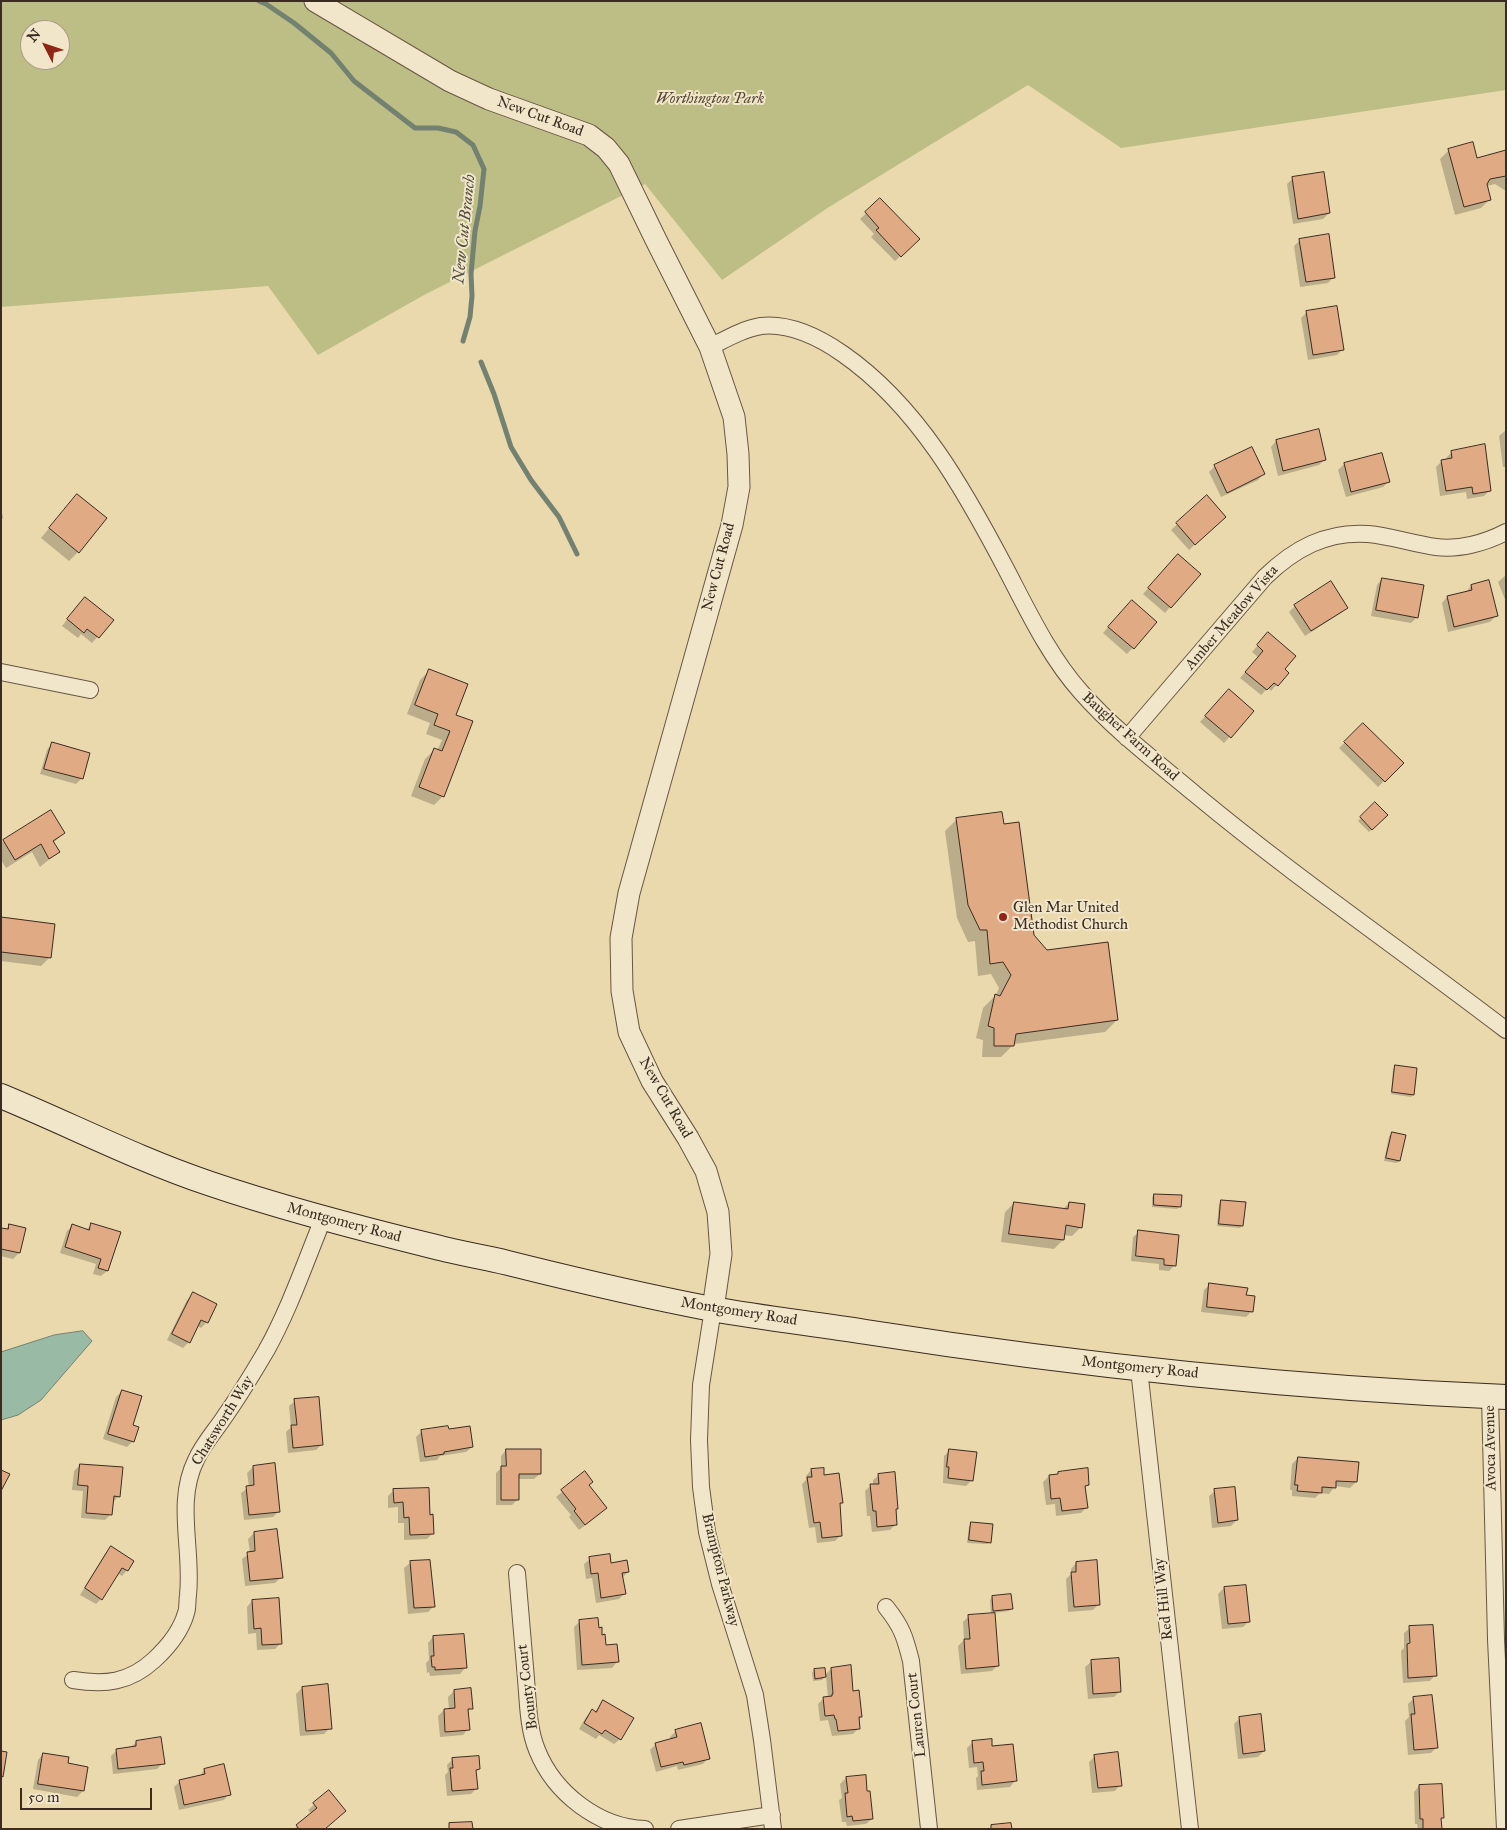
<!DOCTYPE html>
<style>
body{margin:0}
#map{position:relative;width:1507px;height:1830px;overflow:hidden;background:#ead9ac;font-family:"IM FELL Great Primer",serif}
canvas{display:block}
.frame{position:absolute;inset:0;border:2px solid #3b2b21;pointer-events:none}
.north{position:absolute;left:20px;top:20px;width:50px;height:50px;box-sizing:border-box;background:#f1e6c9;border:1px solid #a89b86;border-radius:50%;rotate:311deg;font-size:14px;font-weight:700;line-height:20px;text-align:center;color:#3b2b21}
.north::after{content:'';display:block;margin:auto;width:18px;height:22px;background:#8f2418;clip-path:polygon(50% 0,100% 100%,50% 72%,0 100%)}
.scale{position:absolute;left:20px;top:1788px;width:132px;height:22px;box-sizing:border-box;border:2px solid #3b2b21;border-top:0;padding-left:6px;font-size:15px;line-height:18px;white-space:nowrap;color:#3b2b21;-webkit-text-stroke:4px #f1e6c9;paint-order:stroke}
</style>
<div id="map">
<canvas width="1507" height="1830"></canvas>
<div class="frame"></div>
<div class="north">N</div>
<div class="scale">50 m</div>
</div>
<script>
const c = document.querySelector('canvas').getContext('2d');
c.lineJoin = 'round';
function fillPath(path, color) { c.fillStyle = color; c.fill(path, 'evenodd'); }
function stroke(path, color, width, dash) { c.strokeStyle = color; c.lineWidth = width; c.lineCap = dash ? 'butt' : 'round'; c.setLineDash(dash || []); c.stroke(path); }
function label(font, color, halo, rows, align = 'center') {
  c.font = font + ' "IM FELL Great Primer",serif'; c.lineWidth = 4; c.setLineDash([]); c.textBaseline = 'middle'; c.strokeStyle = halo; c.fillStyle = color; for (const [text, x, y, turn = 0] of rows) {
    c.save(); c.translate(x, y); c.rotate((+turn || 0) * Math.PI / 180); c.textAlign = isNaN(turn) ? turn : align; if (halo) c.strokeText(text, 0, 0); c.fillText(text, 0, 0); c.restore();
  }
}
fillPath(new Path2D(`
 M1,1H1506V90L1121,148L1028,85L829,207L722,280L645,184L424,295L318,355L268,286L1,307ZM30,30H60V60H30Z`), '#bdbe85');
const water = new Path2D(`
 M83,1331L92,1341L41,1400L18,1415L1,1420V1352L54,1335Z`);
fillPath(water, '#99bba5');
stroke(water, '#738170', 1);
fillPath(new Path2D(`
 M1449,150L1477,159L1506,151V191L1495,184L1487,186L1490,199L1481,208L1455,215L1440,159Z
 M1292,179L1329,213L1323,219L1293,224L1287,184Z
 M880,200L918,239L895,261L871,237L874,234L860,219Z
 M1300,240L1334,277L1328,283L1300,287L1294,246Z
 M1307,312L1342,350L1337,355L1308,360L1301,318Z
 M1506,430V467H1503L1499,436Z
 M1276,441L1325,459L1319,465L1278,476L1271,447Z
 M1452,452L1490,490L1484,496L1467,499L1466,492L1440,496L1436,467L1442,461L1446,460V458Z
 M1381,454L1389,481L1383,487L1346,497L1338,470L1344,464Z
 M1215,466L1263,474L1258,480L1221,497L1209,472Z
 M77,495L78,552L69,561L41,538Z
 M1207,497L1219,522L1189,550L1171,530Z
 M1,507L3,518L1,521Z
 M1172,561L1170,607L1165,613L1143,594Z
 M1506,575V602L1498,582Z
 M1382,579L1417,617L1411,623L1371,616L1377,585Z
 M1471,586L1496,616L1490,622L1448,632L1442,603L1447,597L1466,592Z
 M79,604L112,620L92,643L81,634L78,638L62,626Z
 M1295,606L1346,608L1341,613L1305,636L1289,612Z
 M1126,607L1156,622L1127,654L1103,633Z
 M1262,640L1287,673L1271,691L1268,688L1261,695L1240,678L1258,657L1252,652Z
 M429,671L455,716L443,796L434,805L411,796L425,759L434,750L437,751L442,740L426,734L430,723L407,714L420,680Z
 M1223,696L1253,711L1224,743L1200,722Z
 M1363,725L1402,763L1378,787L1339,748Z
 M52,744L89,754L81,779L76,784L40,774L47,750Z
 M1375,804L1387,815L1369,832L1358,821Z
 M957,819L1033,936L1117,1020L1105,1032L1014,1044L1001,1057H982L983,1040L976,1038L983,1008L996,995L999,988L991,974L978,976L975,941L968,942L957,918L945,831Z
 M64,833L53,843L58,852L40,867L32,852L6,868L1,860V843L4,841Z
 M1,918L50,957L41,966L1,961Z
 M1396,1067L1413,1094L1411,1097L1391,1094L1393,1069Z
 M1392,1134L1399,1161L1397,1163L1384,1161L1389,1136Z
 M1155,1195L1180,1206L1177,1209L1152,1207V1197Z
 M1222,1201L1242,1226L1240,1228L1217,1226L1219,1204Z
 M1014,1203L1063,1209L1069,1203L1081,1227L1072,1236L1063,1235V1240L1054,1249L1001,1242L1005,1212Z
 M92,1224L107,1271L101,1276L93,1274L96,1264L60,1253L67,1231L72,1226L86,1230Z
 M9,1225L19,1253L13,1259L1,1256V1229L5,1230Z
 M1139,1232L1175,1265L1169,1271L1159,1270V1264L1131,1261L1133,1237Z
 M1210,1284L1245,1296L1251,1312L1246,1317L1201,1312L1204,1290Z
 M193,1294L207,1322L201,1328L197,1326L189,1342L183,1348L167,1340L187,1300Z
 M122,1391L131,1426L133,1441L127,1447L103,1439L116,1397Z
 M295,1401L322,1444L316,1450L288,1453L286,1432L291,1427L289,1406Z
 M422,1431H448L472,1447L466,1452L440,1456L437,1460L420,1462L416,1437Z
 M506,1450L540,1474L534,1479H518V1499L512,1505H496V1473L501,1468V1456Z
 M949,1451L972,1480L966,1486L943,1483L944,1456Z
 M1298,1458L1356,1482L1350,1488L1335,1486L1329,1494L1320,1493L1315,1498L1292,1496V1490H1290L1292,1464Z
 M80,1465L119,1496L113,1502L111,1514L105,1520L81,1518L83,1491L72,1490L74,1471Z
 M253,1467L278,1512L273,1517L244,1520L241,1493L249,1487L247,1473Z
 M811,1470L823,1476L842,1503L839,1505L841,1535L835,1541L817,1543L815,1527L809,1528L802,1484L806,1480V1476Z
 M585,1473L588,1486L600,1514L579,1530L569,1517L571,1515L556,1497Z
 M1059,1473L1088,1485L1084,1488L1087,1507L1081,1513L1056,1516L1055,1504L1046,1505L1043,1482L1049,1476L1057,1475Z
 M879,1475L895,1510L896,1524L890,1530L872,1532L870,1516H867L865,1491L871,1485H873V1480Z
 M394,1490L429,1516L433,1533L427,1539L404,1540V1523H398V1507L388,1508V1496Z
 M1215,1491L1237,1520L1231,1526L1212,1528L1209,1496Z
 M972,1523L990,1542L987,1544L967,1543L969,1526Z
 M254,1533L281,1577L275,1583L245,1586L242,1559L250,1553L248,1539Z
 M111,1548L127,1570L122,1576L117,1573L101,1599L96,1604L80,1595L105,1554Z
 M590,1559L628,1572L622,1578L624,1594L619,1599L596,1603L592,1578L586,1579L584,1564Z
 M410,1563L434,1606L428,1612L408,1614L404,1568Z
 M1076,1563L1098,1605L1093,1610L1068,1612L1066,1579L1071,1574V1569Z
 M1224,1588L1249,1621L1243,1627L1222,1629L1218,1594Z
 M992,1597L1011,1609L1009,1611L993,1613L998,1665L992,1671L961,1674L958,1646L964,1640L963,1622L968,1617L991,1614L990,1600Z
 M252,1601L281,1643L275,1649L257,1650L256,1633L248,1634L247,1607Z
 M580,1621L598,1629L605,1646L617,1662L612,1668L577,1670L574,1627Z
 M1410,1628L1435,1675L1430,1681L1403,1683L1401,1651L1404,1648V1633Z
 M433,1637L465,1668L460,1674L430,1676L429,1672L427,1673L426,1663L429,1660L428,1643Z
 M1091,1662L1120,1691L1114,1697L1088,1699L1085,1667Z
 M831,1669L852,1692L861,1717L858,1720L859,1728L853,1734L832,1736L828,1720L820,1721L818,1704L824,1698H828L826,1676L822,1680L813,1681L812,1673L814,1670L825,1675Z
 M302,1688L330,1728L324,1734L300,1736L296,1694Z
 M454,1691L471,1708L467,1712L468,1729L463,1735L440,1737L438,1716L444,1710L449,1709L448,1697Z
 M1414,1698L1437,1747L1431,1753L1408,1755L1405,1721L1409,1717L1408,1704Z
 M603,1701L620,1739L614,1744L599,1735L596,1739L579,1729L586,1717L592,1711L594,1713Z
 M1240,1718L1264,1751L1258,1757L1238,1759L1234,1724Z
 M676,1731L708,1758L703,1764L678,1770L677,1766L656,1772L650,1750L656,1744L670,1740V1737Z
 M136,1742L163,1763L157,1769L113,1774L111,1756L117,1750L130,1748Z
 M973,1742L991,1747L1015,1781L1010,1787L977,1790L976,1778L978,1776L977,1767L969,1768L967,1748Z
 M43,1754L67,1765L83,1791L77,1797L33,1789L38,1760Z
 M1095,1756L1120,1785L1115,1791L1092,1793L1089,1762Z
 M453,1759L479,1769L475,1772L477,1788L471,1794L447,1796L445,1775L448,1772L447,1765Z
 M204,1770L229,1794L224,1800L179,1810L174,1787L179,1782L199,1777Z
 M846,1778L866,1792L872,1819L866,1824L847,1826L846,1822H842L839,1800L842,1798L840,1784Z
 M1419,1786L1443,1817L1440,1820V1829H1418L1417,1824H1415L1414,1792Z
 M329,1792L324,1829H294L312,1814L308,1810Z`), '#0003');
stroke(new Path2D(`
 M259,1L266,4L294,23L331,53L354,81L415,128H438L456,132L473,145L484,169L480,206L475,231L471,274L472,296L470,317L463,341
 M481,362L494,394L511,447L531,480L559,517L577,554`), '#738170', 5);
const building = new Path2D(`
 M1473,142L1477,158L1506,150V176L1490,179L1487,184L1491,200L1464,207L1448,149Z
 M1324,172L1330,213L1298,219L1292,177Z
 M880,198L920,239L901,257L876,230L879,228L865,212Z
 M1329,234L1335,278L1306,282L1299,239Z
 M1337,306L1344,350L1313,355L1306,311Z
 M1319,429L1326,460L1283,471L1276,440Z
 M1485,444L1491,491L1473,494L1472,487L1446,491L1441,460L1452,458L1451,451Z
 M1252,447L1265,474L1227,493L1214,465Z
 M1382,453L1390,482L1351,492L1344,463Z
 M77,494L107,518L79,553L49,528Z
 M1207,495L1226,517L1195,545L1176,523Z
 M1178,554L1201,574L1171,608L1148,588Z
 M1382,578L1424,585L1418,618L1376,610Z
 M1489,580L1498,616L1454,627L1447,596L1472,590L1471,585Z
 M1331,581L1348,608L1311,631L1294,605Z
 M85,597L114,620L99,638L87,629L84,633L67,619Z
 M1132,600L1157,622L1134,649L1108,627Z
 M1268,632L1296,656L1285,669L1289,673L1278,686L1274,683L1267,690L1245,672L1263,651L1257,645Z
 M429,669L468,684L456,715L473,721L444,797L419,787L434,748L442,751L450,731L434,725L438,714L415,705Z
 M1229,689L1254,711L1231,738L1205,716Z
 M1363,723L1404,763L1385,782L1344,742Z
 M52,742L90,753L83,779L44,769Z
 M1375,802L1388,815L1372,830L1360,817Z
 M51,810L65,833L53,841L60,852L49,859L41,844L15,860L3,840Z
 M1002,812L1004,824L1019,822L1034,935L1047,950L1108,942L1118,1020L1016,1034L1014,1046H994V1028L988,1026L995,994L1000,996L1011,975L1003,962L990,964L987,930H980L968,905L956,818Z
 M1,917L55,924L51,958L1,952Z
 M1395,1065L1417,1068L1414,1095L1392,1092Z
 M1392,1132L1406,1135L1400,1161L1386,1158Z
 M1154,1194L1182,1195L1181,1207L1154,1205Z
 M1221,1200L1246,1202L1243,1226L1219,1224Z
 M1014,1202L1068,1209L1069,1202L1085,1204L1082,1228L1066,1225L1064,1240L1009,1234Z
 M91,1223L121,1232L108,1271L98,1268L101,1259L65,1247L72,1224L89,1230Z
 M9,1224L26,1228L20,1253L1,1249V1228L8,1229Z
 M1138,1230L1179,1235L1176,1266L1164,1265V1259L1136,1256Z
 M1209,1283L1248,1288L1246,1295L1255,1296L1253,1312L1207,1307Z
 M193,1292L217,1304L208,1323L201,1320L190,1343L172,1334Z
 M122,1390L142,1396L133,1425L139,1427L134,1442L108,1434Z
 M319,1397L323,1445L293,1448L291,1425H297L294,1399Z
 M448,1426L449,1429L470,1426L473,1447L444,1452V1454L425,1457L421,1430Z
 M506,1449H541V1474H519V1500H501V1466H506Z
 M949,1449L977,1452L973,1481L948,1478L949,1467H947Z
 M1298,1457L1359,1462L1357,1482L1336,1481V1488L1322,1487V1493L1297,1491L1298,1485H1295Z
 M275,1463L280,1512L249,1515L246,1486L254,1485L253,1466Z
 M80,1464L123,1467L120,1497L114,1496L112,1515L86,1513L88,1486L78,1485Z
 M824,1468V1475L839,1473L843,1503H840L842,1536L822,1538L820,1522L814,1523L807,1477H812L811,1469Z
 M1088,1468L1089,1485L1085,1486L1088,1508L1062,1511L1060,1498L1051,1499L1049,1475L1058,1474V1472Z
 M1,1470L10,1474L1,1491Z
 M585,1471L593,1482L589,1485L607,1508L585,1525L574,1511L576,1509L561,1490Z
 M895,1472L898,1509H896L897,1525L877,1527L876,1511H873L870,1484H879L878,1474Z
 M1235,1487L1238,1520L1218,1523L1214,1489Z
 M429,1488L430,1515L433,1514L434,1534L410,1535L409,1517L404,1518L403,1502L394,1503L393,1489Z
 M971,1522L993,1524L991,1543L969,1540Z
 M277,1529L283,1578L250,1581L247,1552L255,1551L254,1532Z
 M111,1546L134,1561L128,1571L122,1568L102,1600L85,1588Z
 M610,1554L611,1563L627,1560L629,1572L622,1573L626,1594L601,1598L598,1573L591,1574L589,1557Z
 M430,1560L435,1607L414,1608L410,1561Z
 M1097,1560L1100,1605L1074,1607L1071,1572H1076V1562Z
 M1246,1585L1250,1622L1228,1624L1224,1587Z
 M1011,1594L1013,1609L993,1611L992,1596Z
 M279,1598L282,1644L262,1645L261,1628L254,1629L252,1600Z
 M995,1613L999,1666L966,1669L964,1639H970L968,1615Z
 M598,1618L599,1628L602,1627V1635L605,1634L606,1645L617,1644L619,1662L582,1665L579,1620Z
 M1433,1625L1437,1676L1408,1678L1407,1644L1410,1643L1409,1626Z
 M464,1634L467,1668L435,1670V1667H432L431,1656H434L433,1636Z
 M1119,1658L1121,1692L1093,1694L1091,1660Z
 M851,1665L853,1691L859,1690L862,1717H859L860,1729L838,1731L836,1719H835L834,1715L825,1716L823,1697L832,1696V1694H833L831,1668Z
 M825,1668L826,1677L815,1679L814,1669Z
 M328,1684L332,1729L306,1731L302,1687Z
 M471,1688L473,1709H468L470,1730L445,1732L444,1709L455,1708L454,1690Z
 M1432,1695L1438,1748L1414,1750L1411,1714H1415L1413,1697Z
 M603,1700L634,1718L621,1740L605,1730L602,1734L584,1723L592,1709L596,1712Z
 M1261,1714L1265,1751L1243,1754L1239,1717Z
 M701,1723L710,1759L684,1765L683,1762L661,1767L655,1743L677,1737L675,1730Z
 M161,1737L165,1764L118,1769L116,1749L136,1746V1741Z
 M992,1739V1746L1013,1744L1017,1781L982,1785L981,1771H984L983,1762L974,1763L972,1741Z
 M1,1751L7,1752L3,1777L1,1776Z
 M1118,1752L1122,1786L1098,1788L1094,1755Z
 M43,1753L69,1757L68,1763L88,1767L84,1791L38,1784Z
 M479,1756L480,1769L476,1770L478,1789L452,1791L450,1768H453L452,1758Z
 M224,1764L231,1795L184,1805L179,1780L205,1774L204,1769Z
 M866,1775L867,1791H870L873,1819L853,1821L852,1816L847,1817L845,1793H848L846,1777Z
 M1442,1784L1444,1818H1441L1442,1829H1423V1819H1420L1419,1785Z
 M329,1790L346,1811L325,1829H299L296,1825L317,1808L313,1803Z
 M472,1822L473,1829H449V1823Z
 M1011,1823L1012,1829H991V1825Z`);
fillPath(building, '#e0ab84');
stroke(building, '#3b2b21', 1);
const minor = new Path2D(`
 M710,347C726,339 743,329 761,326C790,323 820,338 843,354C918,406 965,491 1006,569C1028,611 1049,656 1081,692C1115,731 1157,762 1196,795C1296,878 1403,951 1506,1030
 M1,672L90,690
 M1127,738L1265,577C1294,549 1326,531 1368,534C1391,536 1413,544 1436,547C1459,550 1485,543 1506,532
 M713,1309L701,1385L699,1440L701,1487L707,1532L720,1584L755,1695L762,1740L773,1829
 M1139,1369L1190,1829
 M1490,1397L1496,1639L1505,1829
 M517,1573C520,1608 523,1644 526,1679C528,1702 528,1728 537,1750C554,1793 599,1828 645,1829
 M886,1607C902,1627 905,1637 911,1661L929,1829
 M73,1680C105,1685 129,1683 154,1660C167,1648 181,1631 186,1613C188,1608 187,1601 188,1595C193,1550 175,1502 196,1460C203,1444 216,1430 225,1416C240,1395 253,1373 266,1351C289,1310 305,1263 323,1219
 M679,1829L772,1815`);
const tertiary = new Path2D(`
 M315,1L450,81L489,99L589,135L606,148L619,164L656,240L710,347L734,417L738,454L739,487L732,525L629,893L621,938L622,991L629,1032L652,1081L688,1138L706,1171L718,1212L721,1254L713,1309`);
const secondary = new Path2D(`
 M1,1096C71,1125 137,1159 208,1183C284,1209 362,1229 440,1248C462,1254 485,1257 508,1263C576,1280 644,1296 712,1309C763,1318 815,1324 866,1332C1077,1365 1291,1388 1506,1397`);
stroke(minor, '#675644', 18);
stroke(tertiary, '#675644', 23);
stroke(secondary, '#3b2b21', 26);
stroke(minor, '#f1e6c9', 16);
stroke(tertiary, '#f1e6c9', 21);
stroke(secondary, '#f1e6c9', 24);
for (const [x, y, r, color] of [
 [1003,917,5,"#8f2418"]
]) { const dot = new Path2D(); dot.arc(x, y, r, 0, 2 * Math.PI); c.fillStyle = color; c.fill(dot); stroke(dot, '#f1e6c9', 2); }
label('italic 15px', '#554835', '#f1e6c9', [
 ["Worthington Park",710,99]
]);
label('15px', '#3b2b21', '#f1e6c9', [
 ["New Cut Road",540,117,20],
 ["New Cut Road",719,567,-75],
 ["Amber Meadow Vista",1232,618,-49],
 ["Baugher Farm Road",1130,737,42],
 ["New Cut Road",665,1098,60],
 ["Montgomery Road",344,1223,15],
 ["Montgomery Road",739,1312,9],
 ["Montgomery Road",1140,1368,6],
 ["Chatsworth Way",223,1421,-58],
 ["Avoca Avenue",1491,1448,-91],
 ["Brampton Parkway",720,1570,76],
 ["Red Hill Way",1164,1599,-96],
 ["Bounty Court",528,1687,-97],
 ["Lauren Court",917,1715,-96]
]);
label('15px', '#3b2b21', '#f1e6c9', [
 ["Glen Mar United",1013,908],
 ["Methodist Church",1013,925]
], 'left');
label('italic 16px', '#524f42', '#f1e6c9', [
 ["New Cut Branch",465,229,-84]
]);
</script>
